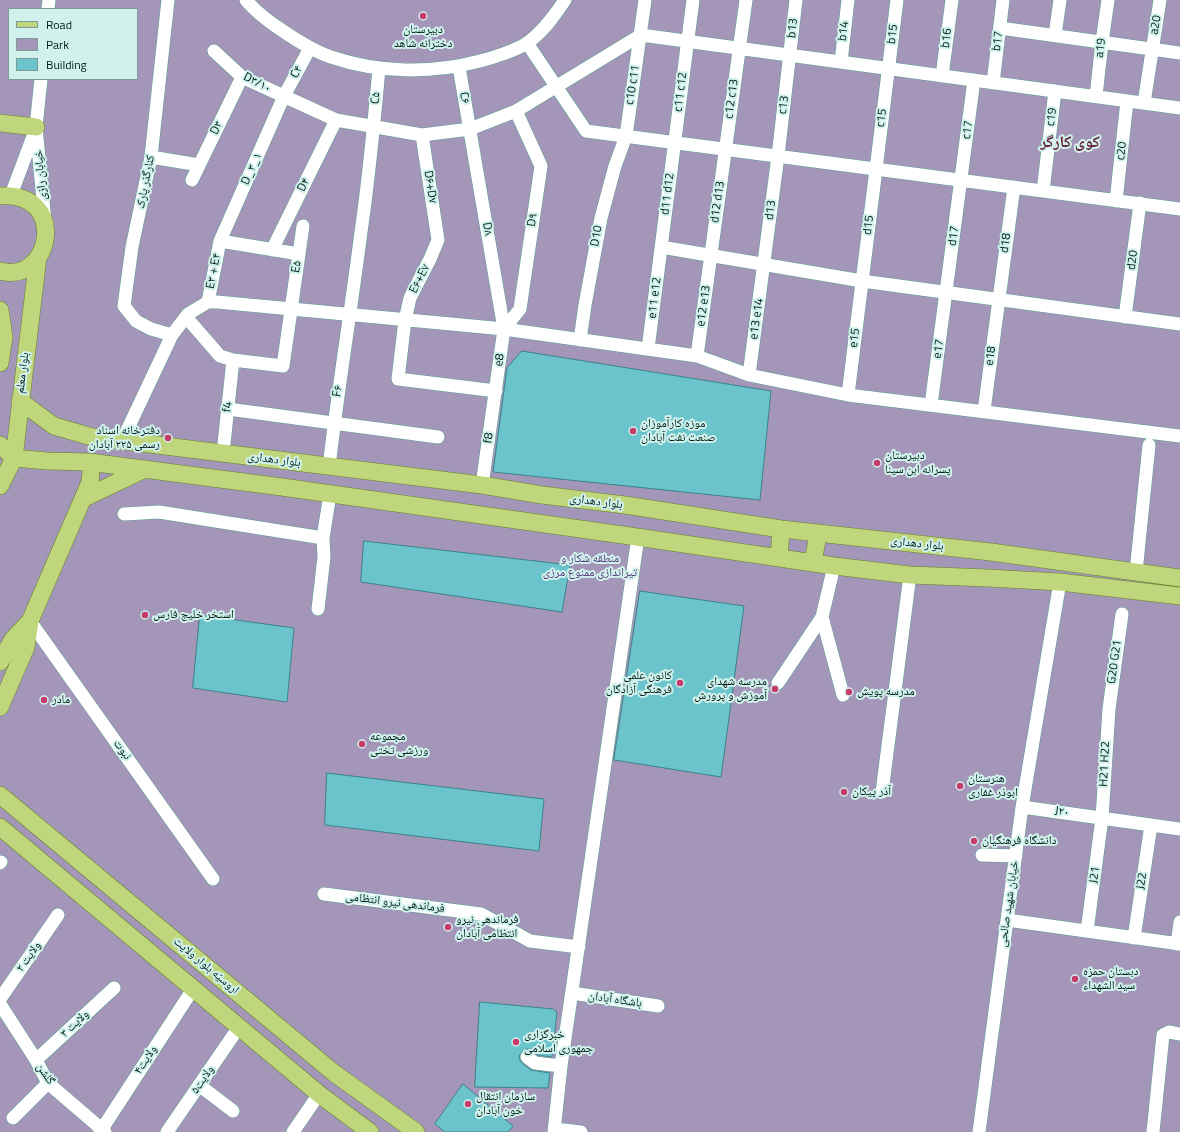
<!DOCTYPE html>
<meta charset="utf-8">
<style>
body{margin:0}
#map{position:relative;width:1180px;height:1132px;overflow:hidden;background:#94d9ce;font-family:"Titillium Web",sans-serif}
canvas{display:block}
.legend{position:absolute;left:8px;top:8px;width:130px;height:72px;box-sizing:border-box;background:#d1f2ec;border:1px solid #7d9c97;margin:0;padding:5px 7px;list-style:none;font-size:12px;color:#001c18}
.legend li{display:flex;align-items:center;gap:8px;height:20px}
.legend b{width:20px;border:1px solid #7d9c97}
</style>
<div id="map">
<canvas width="1180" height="1132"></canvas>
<ul class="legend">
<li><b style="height:5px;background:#c0d67d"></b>Road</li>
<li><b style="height:11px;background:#a496b9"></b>Park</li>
<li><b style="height:11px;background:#6bc3cb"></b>Building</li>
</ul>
</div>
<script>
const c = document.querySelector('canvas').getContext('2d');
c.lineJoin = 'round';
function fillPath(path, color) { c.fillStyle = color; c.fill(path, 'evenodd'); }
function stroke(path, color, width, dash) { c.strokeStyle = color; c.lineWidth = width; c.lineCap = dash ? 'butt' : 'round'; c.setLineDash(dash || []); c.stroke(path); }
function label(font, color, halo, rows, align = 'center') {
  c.font = font + ' "Titillium Web","Noto Naskh Arabic",sans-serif'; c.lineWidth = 4; c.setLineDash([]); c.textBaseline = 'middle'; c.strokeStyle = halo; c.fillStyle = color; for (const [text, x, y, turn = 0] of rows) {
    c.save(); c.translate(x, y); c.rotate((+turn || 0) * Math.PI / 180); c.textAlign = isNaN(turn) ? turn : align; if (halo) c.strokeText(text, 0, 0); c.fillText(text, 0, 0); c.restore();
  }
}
fillPath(new Path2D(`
 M0,0H1180V1132H0ZM9,9H137V79H9Z`), '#a496b9');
const building = new Path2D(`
 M522,351L771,391L760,500L493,472L507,368Z
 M364,541L570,565L562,612L361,582Z
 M640,591L744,606L721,777L614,760Z
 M200,615L294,628L287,702L193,688Z
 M327,773L544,799L539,851L325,825Z
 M480,1002L553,1009L557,1012L552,1057L538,1055L528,1049L524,1050L519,1056L520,1060L522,1063L531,1070L550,1073L548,1088L475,1087Z
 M463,1084L513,1126L508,1132H445L435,1124Z`);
fillPath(building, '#6bc3cb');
stroke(building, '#3c838a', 1);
const minor = new Path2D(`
 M168,0L151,157L132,247L124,306L136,321L151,329L172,335
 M246,0C256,12 268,21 280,29C296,40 313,51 331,57C378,73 431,74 480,61C492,58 517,50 527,43C543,32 555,15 565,0
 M48,9L49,0
 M1000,28L1180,53
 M1055,35L1060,0
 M527,43L586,131L1180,209
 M214,51L242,77L336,120L422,135L470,129L516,111L641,35L1180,108
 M841,62L848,0
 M459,67L504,329L482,485
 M942,76L952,0
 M41,79L36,127L45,221
 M993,83L1003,0
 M1096,96L1102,42L1108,0
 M1144,103L1160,0
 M422,135L438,240L430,259L410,298L405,320L398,379L496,391
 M151,157L199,165
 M192,180L242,77
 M1043,191L1055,91
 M11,195L35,131
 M1116,201L1127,101
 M220,241L299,254
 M661,247L862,281L1180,324
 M272,250L336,120
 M208,302L220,241L284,96L310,48
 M186,317L220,356L233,360L283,366L303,226
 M1125,317L1140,203
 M504,329L520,309L541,166L516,111
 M580,340L585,305L601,218L615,166L626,136L645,0
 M648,349L693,0
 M697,356L746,0
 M749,375L778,156L796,0
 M848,395L897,0
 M931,405L974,80
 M228,409L438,437
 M984,411L1014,187
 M122,441L172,335L188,314L208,302H217L504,329L697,356L749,375L848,395L1180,436
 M223,453L233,360
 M329,467C338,388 351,311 361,232C369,178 374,123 379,69
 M124,514L159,512L323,538L330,494
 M1136,572L1149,445
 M318,609L324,557L323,538
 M822,617L843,695
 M30,621L213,879
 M778,683L822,617L834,566
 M882,792L910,575
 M1022,807L1180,829
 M982,855L1016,856
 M0,863L1,862
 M324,894L481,914L530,941L579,947
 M1007,920L1180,944
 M1087,931L1102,818L1109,709L1122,614
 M1134,938L1151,825
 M1177,944L1180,922
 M572,993L658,1006
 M0,999L58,915
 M0,1004L36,1060L48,1083L105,1132
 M527,1057L535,1063L561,1066
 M36,1060L114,988
 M199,1085L233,1111
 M13,1118L48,1083
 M555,1129L581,1132
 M100,1132L193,989
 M167,1132L239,1027
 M293,1132L319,1094
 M554,1132L561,1066L638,537
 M979,1132L1022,807L1060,582
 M1153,1132L1163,1035L1169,1032L1180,1034`);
const major = new Path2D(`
 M0,123L36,127
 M0,196C69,191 52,285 0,271
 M0,310L4,337L0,363
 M20,401L54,426L92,437L482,485L542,495L625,505L781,529L991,552L1180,578
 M0,445L14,458
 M14,458L47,461L89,462L282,487L623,535L834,566L910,575L988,578L1060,582L1180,596
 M0,486L14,458L38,257
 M84,498L145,469
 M779,558L781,529
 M813,563L818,534
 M0,662L13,639L30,621
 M0,707L26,647L30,621L90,482L91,472L89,462
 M0,795L334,1073L416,1132
 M0,827L319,1094L370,1132`);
stroke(minor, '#5a9f94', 14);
stroke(major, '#628322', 18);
stroke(minor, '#fff', 13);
stroke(major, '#c0d67d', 17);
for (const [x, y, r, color] of [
 [423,16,4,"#c73b6c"],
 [633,431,4,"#c73b6c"],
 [168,438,4,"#c73b6c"],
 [877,463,4,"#c73b6c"],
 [145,615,4,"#c73b6c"],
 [680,683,4,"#c73b6c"],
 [775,689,4,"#c73b6c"],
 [849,692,4,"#c73b6c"],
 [44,700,4,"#c73b6c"],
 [362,744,4,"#c73b6c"],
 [960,786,4,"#c73b6c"],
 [844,792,4,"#c73b6c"],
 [974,841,4,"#c73b6c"],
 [448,927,4,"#c73b6c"],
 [1075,979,4,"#c73b6c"],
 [516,1042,4,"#c73b6c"],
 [468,1104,4,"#c73b6c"]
]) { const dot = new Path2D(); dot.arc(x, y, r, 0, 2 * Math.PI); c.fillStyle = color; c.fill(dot); stroke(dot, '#d1f2ec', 1.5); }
label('12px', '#001c18', '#d1f2ec', [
 ["a20",1156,25,-80],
 ["b13",793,28,-84],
 ["b14",844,31,-83],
 ["b15",893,34,-83],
 ["b16",947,38,-83],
 ["b17",998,41,-83],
 ["a19",1101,48,-83],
 ["C۴",297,72,-62],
 ["D۳/۱۰",257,83,27],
 ["c10 c11",633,85,-81],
 ["c11 c12",681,92,-83],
 ["C۵",376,98,-85],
 ["C۶",464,98,80],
 ["c12 c13",732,99,-82],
 ["c13",784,105,-83],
 ["c19",1052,117,-83],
 ["c15",882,118,-83],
 ["D۳",217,128,-64],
 ["c17",968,130,-83],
 ["c20",1122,151,-84],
 ["D_۳_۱",252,169,-66],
 ["خیابان رازی",41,175,-95],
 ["کنارگذر پارک",146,182,-79],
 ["D۴",304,185,-64],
 ["D۶+D۷",430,187,81],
 ["d11 d12",668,194,-83],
 ["d12 d13",718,202,-82],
 ["d13",771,210,-83],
 ["D۹",533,220,-81],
 ["d15",869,225,-83],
 ["D۸",487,229,80],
 ["D10",597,236,-80],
 ["d17",954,236,-82],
 ["d18",1006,243,-82],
 ["d20",1133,260,-83],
 ["E۵",297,267,-82],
 ["E۳ + E۴",214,271,-79],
 ["E۶+E۷",420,279,-63],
 ["e11 e12",655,298,-83],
 ["e12 e13",704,306,-82],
 ["e13 e14",757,319,-82],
 ["e15",855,338,-83],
 ["e17",939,349,-82],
 ["e18",991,356,-82],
 ["e8",500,360,-82],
 ["بلوار معلم",23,373,-83],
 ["F۶",338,391,-82],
 ["f4",228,407,-84],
 ["f8",489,438,-82],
 ["بلوار دهداری",274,460,7],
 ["بلوار دهداری",596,502,7],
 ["بلوار دهداری",917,544,6],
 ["G20 G21",1115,662,-82],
 ["نبوت",122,750,54],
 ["H21 H22",1105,764,-87],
 ["J۲۰",1062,812,8],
 ["J21",1095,875,-82],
 ["J22",1142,881,-82],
 ["فرماندهی نیرو انتظامی",395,903,7],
 ["خیابان شهید صالحی",1009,904,-82],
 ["ولایت ۲",29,957,-55],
 ["اروسیّه بلوار ولایت",206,966,40],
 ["باشگاه آبادان",615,1000,8],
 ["ولایت ۳",75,1024,-43],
 ["ولایت۴",146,1060,-57],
 ["گلشن",45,1074,56],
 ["ولایت۵",203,1080,-56]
]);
label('12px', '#001c18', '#d1f2ec', [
 ["دبیرستان",423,30,"center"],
 ["دخترانه شاهد",423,44,"center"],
 ["موزه کارآموزان",641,424],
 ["صنعت نفت آبادان",641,438],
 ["دفترخانه اسناد",160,431,"right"],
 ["رسمی ۲۲۵ آبادان",160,445,"right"],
 ["دبیرستان",885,456],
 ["پسرانه ابن سینا",885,470],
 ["استخر خلیج فارس",153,615],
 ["کانون علمی",672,676,"right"],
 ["فرهنگی آزادگان",672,690,"right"],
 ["مدرسه شهدای",767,682,"right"],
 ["آموزش و پرورش",767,696,"right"],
 ["مدرسه پویش",857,692],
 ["مادر",52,700],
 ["مجموعه",370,737],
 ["ورزشی تختی",370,751],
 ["هنرستان",968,779],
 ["ابوذر غفاری",968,793],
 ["آذر پیکان",852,792],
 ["دانشگاه فرهنگیان",982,841],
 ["فرماندهی نیرو",456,920],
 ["انتظامی آبادان",456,934],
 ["دبستان حمزه",1083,972],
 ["سید الشهداء",1083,986],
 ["خبرگزاری",524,1035],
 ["جمهوری اسلامی",524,1049],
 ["سازمان انتقال",476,1097],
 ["خون آبادان",476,1111]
], 'left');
label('12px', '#56367b', '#d1f2ec', [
 ["منطقه شکار و",590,559],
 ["تیراندازی ممنوع مرزی",590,573]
]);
label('bold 16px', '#672339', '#d1f2ec', [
 ["کوی کارگر",1070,143]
]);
</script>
